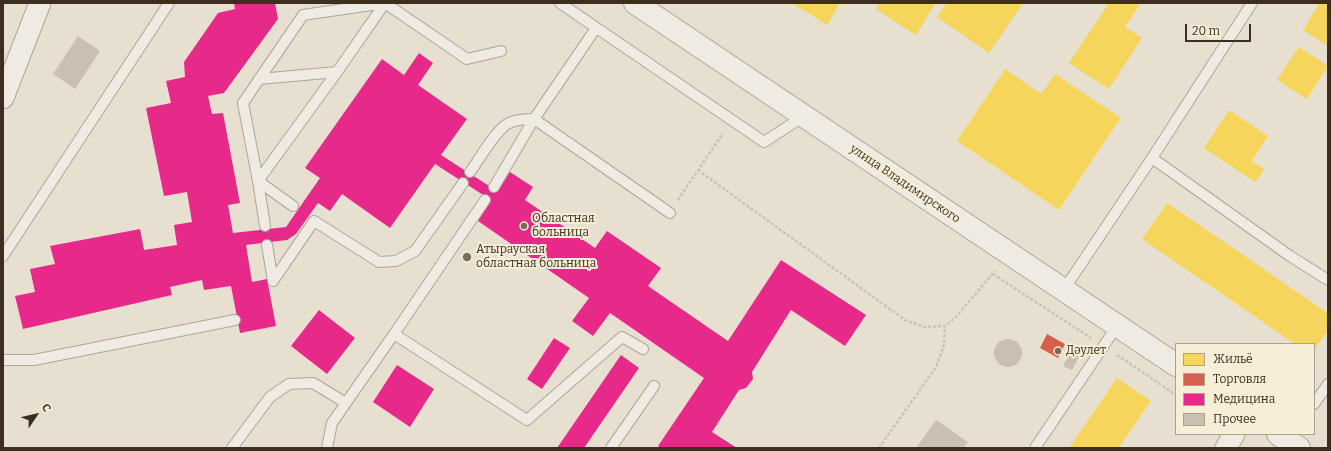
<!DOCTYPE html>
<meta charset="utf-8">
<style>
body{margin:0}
#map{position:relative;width:1331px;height:451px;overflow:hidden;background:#e7e0d1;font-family:Bitter,serif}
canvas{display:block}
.frame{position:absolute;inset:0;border:4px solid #3d2e20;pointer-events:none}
.legend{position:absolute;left:1175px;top:343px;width:140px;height:92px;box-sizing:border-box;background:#f7eed8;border:1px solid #ada18e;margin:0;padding:5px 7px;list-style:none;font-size:12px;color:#3d2e20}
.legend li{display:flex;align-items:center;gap:8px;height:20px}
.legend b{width:20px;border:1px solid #ada18e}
.north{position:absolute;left:16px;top:395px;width:40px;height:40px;-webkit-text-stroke:3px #f7eed8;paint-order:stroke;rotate:55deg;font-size:11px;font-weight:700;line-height:16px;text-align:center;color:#3d2e20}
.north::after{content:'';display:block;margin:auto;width:14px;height:18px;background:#3d2e20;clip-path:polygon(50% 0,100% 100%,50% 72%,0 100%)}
.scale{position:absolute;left:1185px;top:24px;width:66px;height:18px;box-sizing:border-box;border:2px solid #3d2e20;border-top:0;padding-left:5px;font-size:12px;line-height:14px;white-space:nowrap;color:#3d2e20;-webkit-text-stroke:3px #f7eed8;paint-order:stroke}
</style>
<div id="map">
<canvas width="1331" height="451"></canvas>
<div class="frame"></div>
<ul class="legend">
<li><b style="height:11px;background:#f6d55c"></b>Жильё</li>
<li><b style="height:11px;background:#d6604d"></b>Торговля</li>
<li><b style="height:11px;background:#e7298a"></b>Медицина</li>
<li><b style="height:11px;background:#cbbfb2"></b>Прочее</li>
</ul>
<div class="north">С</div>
<div class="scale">20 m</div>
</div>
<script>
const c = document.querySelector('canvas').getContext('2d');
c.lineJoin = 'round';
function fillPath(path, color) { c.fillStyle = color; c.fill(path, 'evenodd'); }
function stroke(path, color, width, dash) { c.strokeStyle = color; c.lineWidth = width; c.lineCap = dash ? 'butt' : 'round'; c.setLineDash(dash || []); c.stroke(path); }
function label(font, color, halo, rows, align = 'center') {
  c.font = font + ' Bitter,serif'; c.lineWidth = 4; c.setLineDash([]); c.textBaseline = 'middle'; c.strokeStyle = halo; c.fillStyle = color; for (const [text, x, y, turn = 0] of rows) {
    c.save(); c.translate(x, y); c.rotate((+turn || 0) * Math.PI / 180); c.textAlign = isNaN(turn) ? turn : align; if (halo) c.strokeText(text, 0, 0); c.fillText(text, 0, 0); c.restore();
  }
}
fillPath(new Path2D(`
 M792,3H840L827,25Z
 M880,3H936L916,35L876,9Z
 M947,3H1023L989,53L937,17Z
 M1109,3H1141L1125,27L1142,38L1109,89L1069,63Z
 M1320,3H1328V46L1303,30Z
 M1299,47L1328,66L1307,99L1277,80Z
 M1005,69L1041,94L1055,74L1121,118L1059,210L957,141Z
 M1229,110L1268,136L1252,161L1264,169L1255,182L1204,148Z
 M1167,203L1328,313V330L1314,350V344H1295L1142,239Z
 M1117,378L1151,401L1119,448H1069Z`), '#f6d55c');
fillPath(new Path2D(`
 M1047,334L1065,344L1058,358L1040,348Z`), '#d6604d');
fillPath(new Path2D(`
 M234,3H275L278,19L224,93L208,96L212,114L223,113L240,203L228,205L233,233L286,227L320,178L305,168L382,59L404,75L419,53L433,63L418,85L467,119L441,155L497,191L510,172L533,187L525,200L595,248L607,231L661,268L648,286L728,341L781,260L866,315L845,346L791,310L752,372L753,379L746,388L739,390L712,432L737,448H661L658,446L704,378L610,313L593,336L572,321L589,298L478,221L491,200L435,164L390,228L342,194L330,211L318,203L296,234L287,240L246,245L252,282L267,279L276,326L240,333L231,286L204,290L202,280L170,287L172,295L23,329L15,296L35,292L30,269L55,264L50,246L140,229L144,250L177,245L174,225L192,222L187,192L164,196L146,108L171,103L166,81L185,77L184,62L218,13L235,9Z
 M319,310L355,338L327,374L291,346Z
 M554,338L570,348L542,389L527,379Z
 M621,355L639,368L584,448H557Z
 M397,365L434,389L410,427L373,402Z`), '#e7298a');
fillPath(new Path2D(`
 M78,36L100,51L75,89L53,74Z
 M994 353a14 14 0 1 1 28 0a14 14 0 1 1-28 0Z
 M1072,350L1080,355L1072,370L1063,366Z
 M936,420L968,442L963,448H916Z`), '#cbbfb2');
const service = new Path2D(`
 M560,3L764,142L804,116
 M259,79L337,72
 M1152,158L1290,256L1328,280
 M470,172C479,160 496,129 509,123C517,119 526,119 534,119L596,28
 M494,187L534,119L670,213
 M293,206L258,181L243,103L303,15L385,3L467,59L501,51
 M265,226L258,181L337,72L385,3
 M267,245L273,281
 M3,256L169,3
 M273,281L314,221L379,262L396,261L415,251L463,183
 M1063,291L1152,158L1252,3
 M394,334L485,200
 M3,360H34L235,320
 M1314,404L1328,384
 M232,448L270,397L289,384L313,383L346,403
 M327,448L332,423L394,334L527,420L622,337L643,349
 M611,448L654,386
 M1035,448L1117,326`);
const minor = new Path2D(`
 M3,98L40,3
 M1226,448L1234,434`);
const tertiary = new Path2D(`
 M635,3L1176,365
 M1278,434L1299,448`);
stroke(service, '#ada599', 12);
stroke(minor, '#ada599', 23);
stroke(tertiary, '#ada599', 24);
stroke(new Path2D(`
 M698,170L905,320L924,327L945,326L956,317L995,271
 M678,200L723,133
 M993,274L1091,338
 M1117,355L1176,395
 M879,448L936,367L944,345L945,326`), '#c8c2b9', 2.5, [3, 2]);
stroke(service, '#efebe3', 10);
stroke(minor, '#efebe3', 21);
stroke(tertiary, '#efebe3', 22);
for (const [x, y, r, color] of [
 [524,226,4,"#786c5e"],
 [467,257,5,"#786c5e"],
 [1058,351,4,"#786c5e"]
]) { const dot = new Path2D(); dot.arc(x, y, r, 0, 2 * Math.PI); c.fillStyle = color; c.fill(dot); stroke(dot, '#f7eed8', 1.5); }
label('12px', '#3d2e20', '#f7eed8', [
 ["улица Владимирского",905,184,34]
]);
label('12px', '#3d2e20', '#f7eed8', [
 ["Областная",532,219],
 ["больница",532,233],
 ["Атырауская",476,250],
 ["областная больница",476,264],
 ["Дәулет",1066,351]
], 'left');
</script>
